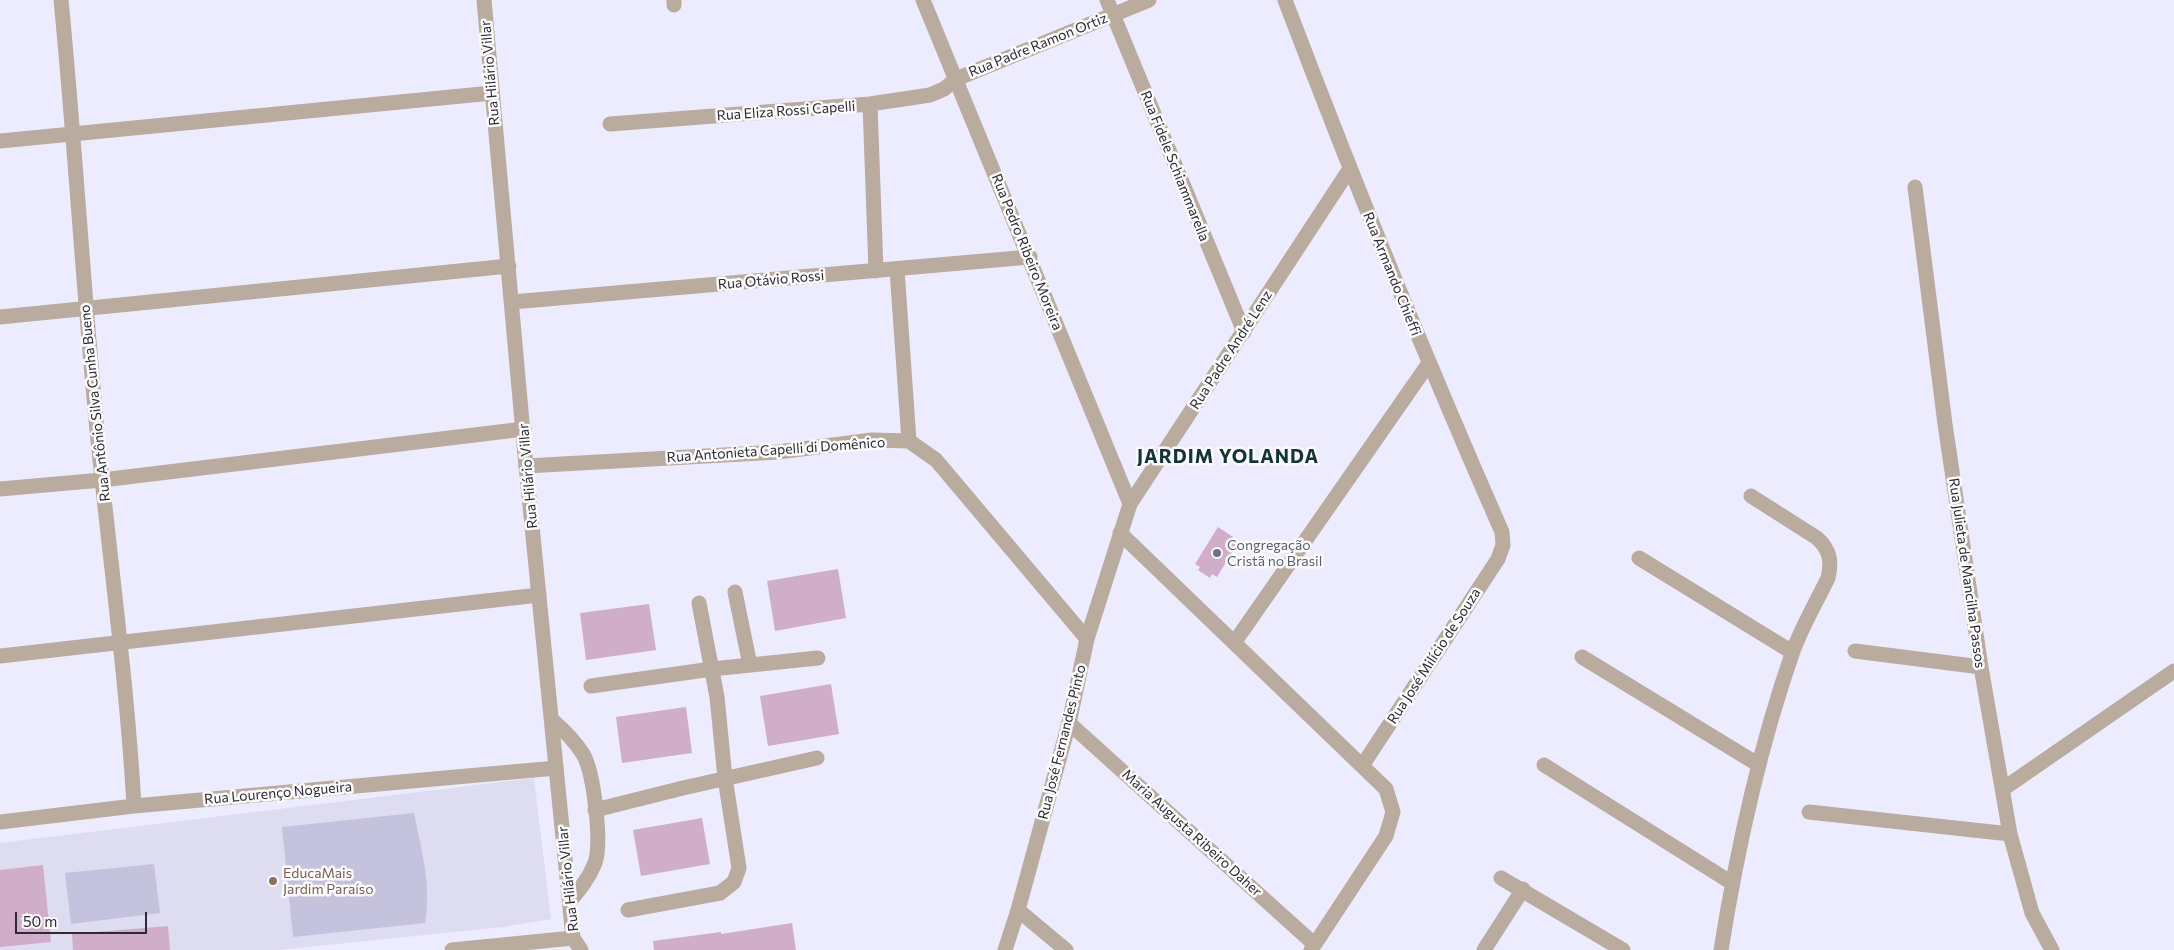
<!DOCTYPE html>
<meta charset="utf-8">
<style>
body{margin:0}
#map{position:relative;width:2174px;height:950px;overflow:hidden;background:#edebfe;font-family:Commissioner,sans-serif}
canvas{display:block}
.scale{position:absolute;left:15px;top:912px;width:132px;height:22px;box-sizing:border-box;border:2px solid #2b2a35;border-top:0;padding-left:6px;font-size:15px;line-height:18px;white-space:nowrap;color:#2b2a35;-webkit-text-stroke:4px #fbfbfb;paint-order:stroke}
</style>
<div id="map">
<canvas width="2174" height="950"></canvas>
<div class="scale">50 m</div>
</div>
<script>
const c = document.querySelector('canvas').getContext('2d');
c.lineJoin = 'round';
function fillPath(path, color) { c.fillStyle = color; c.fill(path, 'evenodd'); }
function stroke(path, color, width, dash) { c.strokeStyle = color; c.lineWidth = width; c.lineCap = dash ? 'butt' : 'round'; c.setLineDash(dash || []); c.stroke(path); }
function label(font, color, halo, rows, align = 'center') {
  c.font = font + ' Commissioner,sans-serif'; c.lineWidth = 5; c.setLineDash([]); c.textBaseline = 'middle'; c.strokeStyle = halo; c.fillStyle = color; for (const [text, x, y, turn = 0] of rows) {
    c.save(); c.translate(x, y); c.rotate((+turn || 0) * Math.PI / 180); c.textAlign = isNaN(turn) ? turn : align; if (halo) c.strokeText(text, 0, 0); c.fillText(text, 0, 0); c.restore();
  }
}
fillPath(new Path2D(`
 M534,778L551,919L503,927L278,950H0V843Z`), '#dedcf1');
fillPath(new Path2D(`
 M414,813C421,849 432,886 425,923L293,937L282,827Z
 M154,864L160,913L71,924L65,873Z`), '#c4c2dc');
fillPath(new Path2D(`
 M1218,527L1239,541L1217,577L1212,574L1210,578L1198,570L1200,567L1195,564Z
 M838,569L846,618L775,631L767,581Z
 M649,604L656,650L586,660L580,613Z
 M831,684L839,734L768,746L760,696Z
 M686,707L692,753L622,763L616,717Z
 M702,818L710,864L641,876L633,830Z
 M43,865L51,942L0,947V870Z
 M792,923L796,950H654L653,941L721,932V934Z
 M168,926L170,950H73L72,934Z`), '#d0aeca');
stroke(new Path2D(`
 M61,0C75,143 83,286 97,430C109,555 127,680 134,806
 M674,0V5
 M1107,0L1244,332
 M1285,0C1353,179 1425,357 1502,532L1503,545L1498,559L1362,766
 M870,104L876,271
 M610,124L870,104L930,95L944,89L956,79L1149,0
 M0,141L492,93
 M1915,187L1945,424L1981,667L2010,834L2032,913L2052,950
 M897,270L909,441
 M512,302L1030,257
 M0,317L509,266
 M526,466L778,452L872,440L909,441L936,460L1087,639
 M0,489L102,480L524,429
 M1130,504L1349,170
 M1120,533L1386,789L1393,812L1386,836L1311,950
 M1639,558L1792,652
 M735,592L750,665
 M1234,643L1429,363
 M1855,651L1981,667
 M0,656L539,595
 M1582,657L1759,765
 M591,686L712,669L818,658
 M552,720C564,730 574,740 583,754C594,773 602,842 595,863C589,878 580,889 570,901
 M1069,723L1314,944
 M1544,765L1732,883
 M2003,789L2174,671
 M595,810L683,788L817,758
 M1809,812L2010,834
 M0,822L134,806L556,768
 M1501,878L1623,950
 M628,910L720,893L734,882L739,868L725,778L717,697L699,603
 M1018,910L1066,950
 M452,950L573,938
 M1484,950L1523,889
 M1721,950C1737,850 1759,749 1792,654C1801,628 1816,603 1828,578C1832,561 1830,550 1817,538L1751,496`), '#baab9f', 15);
stroke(new Path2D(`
 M484,0L526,466L573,938L581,950
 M923,0L1130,504L1087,639L1069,723L1018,910L1005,950`), '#baab9f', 15);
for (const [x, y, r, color] of [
 [1217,553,5,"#6b7280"],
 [273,881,5,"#8d6e63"]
]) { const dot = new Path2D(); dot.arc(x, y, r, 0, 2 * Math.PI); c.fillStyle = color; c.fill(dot); stroke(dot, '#fbfbfb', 2); }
label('14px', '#2b2a35', '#fbfbfb', [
 ["Rua Padre Ramon Ortiz",1038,45,-22],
 ["Rua Hilário Villar",490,73,-95],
 ["Rua Eliza Rossi Capelli",786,111,-4],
 ["Rua Fidele Schiammarella",1175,166,68],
 ["Rua Pedro Ribeiro Moreira",1027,252,68],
 ["Rua Armando Chieffi",1392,274,68],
 ["Rua Otávio Rossi",771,280,-5],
 ["Rua Padre André Lenz",1231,350,-57],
 ["Rua Antônio Silva Cunha Bueno",95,403,-96],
 ["Rua Antonieta Capelli di Domênico",776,450,-4],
 ["Rua Hilário Villar",528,476,-95],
 ["Rua Julieta de Mancilha Passos",1967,573,82],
 ["Rua José Milício de Souza",1434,656,-57],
 ["Rua José Fernandes Pinto",1062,742,-76],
 ["Rua Lourenço Nogueira",278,793,-5],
 ["Maria Augusta Ribeiro Daher",1192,833,42],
 ["Rua Hilário Villar",568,879,-96]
]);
label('14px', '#5b616d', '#fbfbfb', [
 ["Congregação",1227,545],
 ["Cristã no Brasil",1227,561]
], 'left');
label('14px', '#785e54', '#fbfbfb', [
 ["EducaMais",283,873],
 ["Jardim Paraíso",283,889]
], 'left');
c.letterSpacing = '1px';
label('bold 19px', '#113339', '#fbfbfb', [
 ["JARDIM YOLANDA",1228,457]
]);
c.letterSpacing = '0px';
</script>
